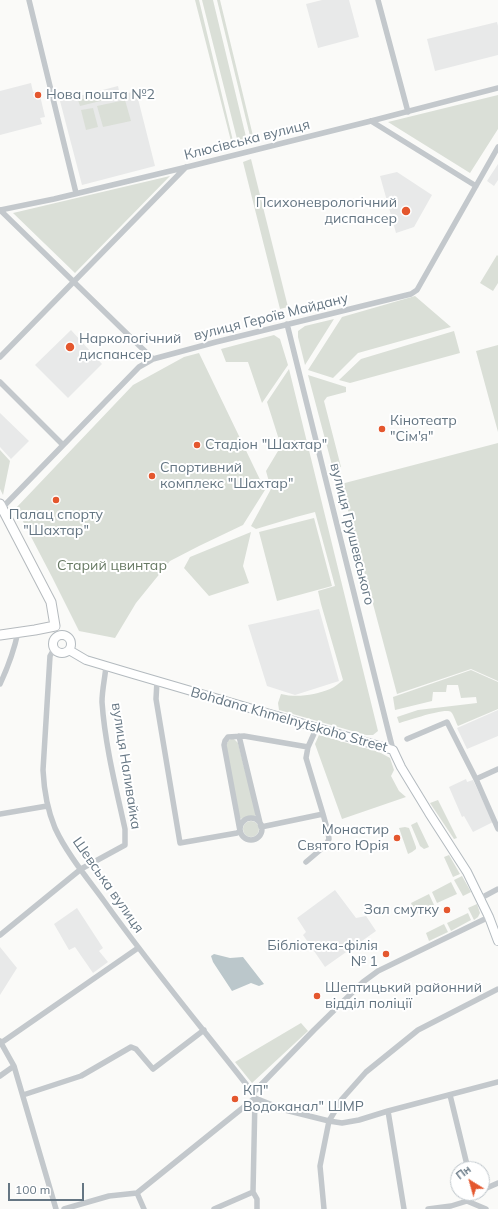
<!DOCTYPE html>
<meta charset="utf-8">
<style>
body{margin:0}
#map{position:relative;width:498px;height:1209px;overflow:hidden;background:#fafaf8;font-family:Mulish,sans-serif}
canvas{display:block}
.north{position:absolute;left:450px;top:1161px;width:40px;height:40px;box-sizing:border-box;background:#fff;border:1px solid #c1c8cd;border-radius:50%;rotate:323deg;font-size:11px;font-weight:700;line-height:16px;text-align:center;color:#657683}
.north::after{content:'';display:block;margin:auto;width:14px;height:18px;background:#e4572e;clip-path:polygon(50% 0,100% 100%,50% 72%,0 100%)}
.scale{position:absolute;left:8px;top:1183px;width:76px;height:18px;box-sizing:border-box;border:2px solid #657683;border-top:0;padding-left:5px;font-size:12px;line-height:14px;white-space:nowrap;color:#657683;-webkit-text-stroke:3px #fff;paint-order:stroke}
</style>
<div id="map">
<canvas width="498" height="1209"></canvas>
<div class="north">Пн</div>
<div class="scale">100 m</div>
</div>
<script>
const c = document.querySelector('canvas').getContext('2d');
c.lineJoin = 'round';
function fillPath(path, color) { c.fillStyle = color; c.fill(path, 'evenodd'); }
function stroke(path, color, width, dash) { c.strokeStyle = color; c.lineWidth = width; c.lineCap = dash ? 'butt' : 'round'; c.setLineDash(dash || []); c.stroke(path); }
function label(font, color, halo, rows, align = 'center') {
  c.font = font + ' Mulish,sans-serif'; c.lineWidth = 4; c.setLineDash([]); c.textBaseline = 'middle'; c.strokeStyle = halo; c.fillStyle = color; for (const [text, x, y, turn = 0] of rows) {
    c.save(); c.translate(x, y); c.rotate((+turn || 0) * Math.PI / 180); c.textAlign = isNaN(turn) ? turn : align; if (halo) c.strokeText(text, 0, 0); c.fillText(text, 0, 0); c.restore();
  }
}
fillPath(new Path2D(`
 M322,0H349L359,37L318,48L306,4Z
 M497,22L498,26V55L435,71L427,39Z
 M31,83L33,92L39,91L45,117L40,118L42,124L0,135V91Z
 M118,86L120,95L136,91L155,166L82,185L60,101Z
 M498,164V180L494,186L487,181Z
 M397,172L432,195L414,227L396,233L380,176Z
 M71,330L102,364L68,398L35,365Z
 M0,413L29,441L11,459L0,447Z
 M319,609L339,681L295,695L267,686L248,625Z
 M498,710V736L467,749L457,728Z
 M466,779L467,782L473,780L493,822L473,832L464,816L462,817L449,787Z
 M335,890L356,918L366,916L376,931L325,967L303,935L306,932L297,918Z
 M77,908L103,948L99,951L108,962L93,973L75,947L69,950L54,924Z
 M0,947L17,968L0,995Z`), '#e8e9e9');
fillPath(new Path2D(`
 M195,0H199L234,145H232Z
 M202,0H213L247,141L238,143Z
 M217,0H220L254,140H251Z
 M115,90L117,97L80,106L78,100Z
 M498,95V129L470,173L388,122Z
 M125,100L131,121L103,127L97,106Z
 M93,108L98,127L86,130L81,110Z
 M251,159L288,307L280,309L243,162Z
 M170,176L75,273L13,213Z
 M497,255L498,256V283L493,291L480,283Z
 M415,296L451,327L358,353L333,378L308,370L342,317Z
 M334,319L305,365L298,337V331L305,326Z
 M454,331L460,353L350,383L339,380L361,359Z
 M274,335L280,339L288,365L262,403L248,362H226L221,349Z
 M498,345V432L476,351Z
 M199,353L265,490L243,525L199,546L170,561L136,603L115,638L79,631L52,577L16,508L133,385L184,357Z
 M289,369L378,731L373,735H366L279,710L278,703L281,694C297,698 315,695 330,689C335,687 339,683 343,680L321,604L318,591L335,586L315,512L296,517L256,529L251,526L271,489L266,471L281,446L267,402Z
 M308,375L346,387V392L327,397L324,401L341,467L333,469Z
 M498,443V681L471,669L397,694L341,484Z
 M0,450L10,461L3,495L0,489Z
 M314,518L332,586L277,601L259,532Z
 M251,532L243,566L249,583L209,596L184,568L190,557Z
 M471,670L498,682V709L458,726C456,723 454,715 451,712C446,707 407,721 399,723L397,717L418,710L477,703L476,697L461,698L458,685H447L446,692H433L432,701L395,710L393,697Z
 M319,735L379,752L390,758L394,770L391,776L399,791L406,797L342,819L315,744Z
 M231,739H234L238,743L256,814L255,816L242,819L239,818L226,746L228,741Z
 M438,800L457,838L454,839L430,803Z
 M243 829a8 8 0 1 1 16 0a8 8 0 1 1-16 0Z
 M417,822L429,847L424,849L420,846L411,825Z
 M405,827L409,828L416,847V849L412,852L408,854L399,828Z
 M449,855L460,874L453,877L444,857Z
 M462,876L471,892L463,896L454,880Z
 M451,882L457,894L437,903L432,892Z
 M429,894L434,905L416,914L411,903Z
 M477,904L480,913L478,917L474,920L468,908Z
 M468,913L471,920L451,931L447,923Z
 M444,924L448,932L429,941L426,933Z
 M301,1023L308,1031L252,1083L235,1062Z`), '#dadfd7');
fillPath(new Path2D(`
 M214,954L230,958L243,957L264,984L259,986L251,983L232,991L213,962L211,956Z`), '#bbc7cb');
const secondary = new Path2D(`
 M53 644a9 9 0 1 1 18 0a9 9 0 1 1-18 0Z
 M69,650L86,660L133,674L393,750L401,767L429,813L467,872L489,917L498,941`);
const primary = new Path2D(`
 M0,504L51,602L55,626L35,630L0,635`);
stroke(secondary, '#b3babf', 10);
stroke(primary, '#b5babe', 11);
stroke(new Path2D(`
 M29,0L76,193
 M378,0L408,112
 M371,121L476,186
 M0,210L54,199L187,167L371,121L498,88
 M0,210L153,359
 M287,324L393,750
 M0,357L186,167
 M0,382L63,445
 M2,508L139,367L153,359L216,342L411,294L417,290L498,147
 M54,649L50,656L43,770C44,790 47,809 55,828C67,854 88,879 104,901C151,967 203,1029 253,1093L255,1098L253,1192L257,1199V1209
 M157,681L156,699L180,843L237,833L240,831L224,745L225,741L228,737L244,736L308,747
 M0,684C8,667 14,651 18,632
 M239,736L261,827L323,814
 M407,739L447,722L476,779L498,829
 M476,779L498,769
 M0,814L47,806
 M240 829a11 11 0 1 1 22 0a11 11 0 1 1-22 0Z
 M306,862L326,845L329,839L328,832L323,814L306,758L308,747L317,727
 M481,898L498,889
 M0,935L81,869L125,845V829C116,788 105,745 102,702C102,690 105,678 106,666
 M0,1041L14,1066L56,1209
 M1,1043L138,948
 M0,1076L14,1066
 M253,1093L314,1030L363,982L378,971L489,917
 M23,1095L81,1076L131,1047L136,1049L153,1069L204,1030
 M450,1095L468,1169
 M255,1098L285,1110L329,1121L342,1123L359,1120L388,1111L498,1082
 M388,1111L404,1209
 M482,1190L498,1183
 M137,1193L144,1209
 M467,1201L486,1209
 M64,1209L109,1196L137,1193L255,1098
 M214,1209L253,1192
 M324,1209L320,1166L329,1121L342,1099L366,1072L418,1030L498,989
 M428,1209L451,1206L467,1201L475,1193`), '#c3c8cc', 5.5);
stroke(secondary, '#fff', 8);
stroke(primary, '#fff', 9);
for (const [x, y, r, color] of [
 [38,95,4,"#e4572e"],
 [406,211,5,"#e4572e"],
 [70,347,5,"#e4572e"],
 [382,429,4,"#e4572e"],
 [197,445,4,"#e4572e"],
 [152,476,4,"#e4572e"],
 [56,500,4,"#e4572e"],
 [397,838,4,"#e4572e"],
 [447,910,4,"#e4572e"],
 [386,954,4,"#e4572e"],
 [317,996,4,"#e4572e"],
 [235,1099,4,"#e4572e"]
]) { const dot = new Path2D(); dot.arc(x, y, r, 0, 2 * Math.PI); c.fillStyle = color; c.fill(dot); stroke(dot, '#fff', 1.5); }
label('14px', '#657683', '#fff', [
 ["Нова пошта №2",46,95],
 ["Психоневрологічний",397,203,"right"],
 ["диспансер",397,219,"right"],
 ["Наркологічний",79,339],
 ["диспансер",79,355],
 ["Кінотеатр",390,421],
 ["\"Сім'я\"",390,437],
 ["Стадіон \"Шахтар\"",205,445],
 ["Спортивний",160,468],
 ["комплекс \"Шахтар\"",160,484],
 ["Палац спорту",56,515,"center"],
 ["\"Шахтар\"",56,531,"center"],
 ["Монастир",389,830,"right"],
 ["Святого Юрія",389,846,"right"],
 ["Зал смутку",439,910,"right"],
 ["Бiблiотека-фiлiя",378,946,"right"],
 ["№ 1",378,962,"right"],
 ["Шептицький районний",325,988],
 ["відділ поліції",325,1004],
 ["КП\"",243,1091],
 ["Водоканал\" ШМР",243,1107]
], 'left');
label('14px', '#657683', '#fff', [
 ["Клюсівська вулиця",247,140,-14],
 ["вулиця Героїв Майдану",271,317,-14],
 ["вулиця Грушевського",352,534,76],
 ["Bohdana Khmelnytskoho Street",289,720,16],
 ["вулиця Наливайка",126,766,81],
 ["Шевська вулиця",108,885,55]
]);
label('14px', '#687a64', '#fff', [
 ["Старий цвинтар",112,566]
]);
</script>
